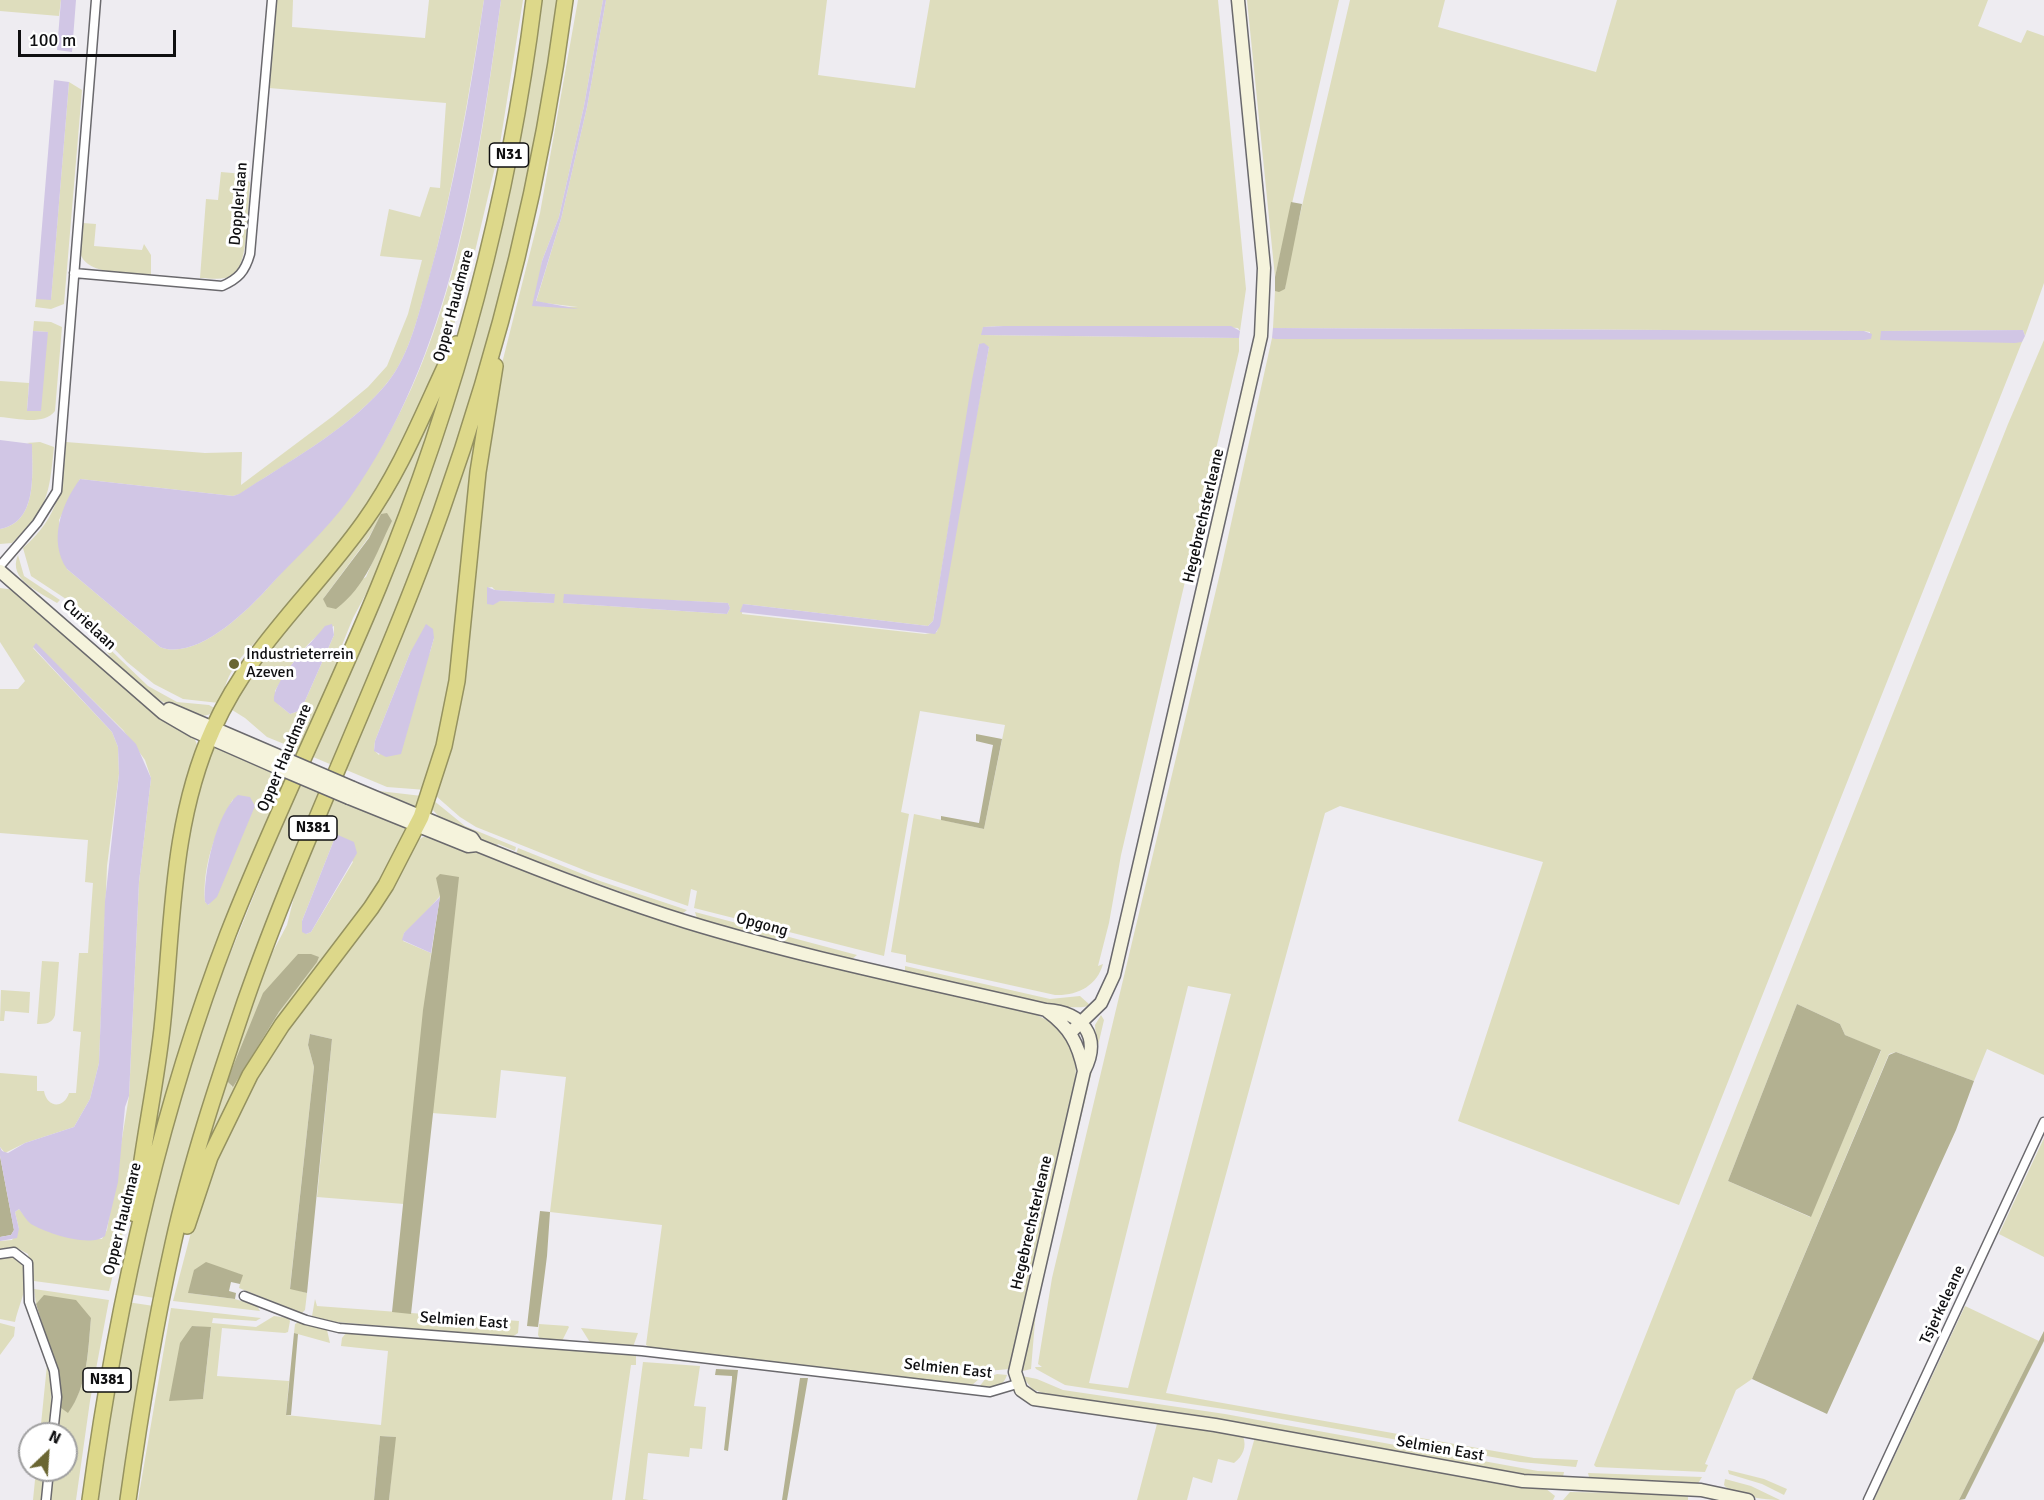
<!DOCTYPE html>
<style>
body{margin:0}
#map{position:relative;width:2044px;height:1500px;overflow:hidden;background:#eeecf1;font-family:Signika,sans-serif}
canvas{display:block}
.north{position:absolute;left:18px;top:1422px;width:60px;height:60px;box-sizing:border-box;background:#fff;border:2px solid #9f9fa0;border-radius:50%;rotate:25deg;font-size:16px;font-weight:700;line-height:24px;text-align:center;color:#0f0f11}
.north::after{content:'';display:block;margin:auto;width:21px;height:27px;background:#6a6632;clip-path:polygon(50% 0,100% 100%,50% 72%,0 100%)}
.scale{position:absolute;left:18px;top:30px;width:158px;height:27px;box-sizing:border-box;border:3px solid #0f0f11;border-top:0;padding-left:8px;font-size:18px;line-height:21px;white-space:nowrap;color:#0f0f11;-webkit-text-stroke:4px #fff;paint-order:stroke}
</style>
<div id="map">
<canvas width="2044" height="1500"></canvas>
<div class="north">N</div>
<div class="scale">100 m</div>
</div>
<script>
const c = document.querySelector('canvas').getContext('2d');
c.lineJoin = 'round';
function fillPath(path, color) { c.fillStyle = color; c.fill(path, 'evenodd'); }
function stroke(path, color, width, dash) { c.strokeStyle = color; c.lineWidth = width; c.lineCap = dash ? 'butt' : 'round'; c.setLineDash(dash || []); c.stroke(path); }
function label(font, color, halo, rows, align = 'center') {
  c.font = font + ' Signika,sans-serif'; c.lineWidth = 6; c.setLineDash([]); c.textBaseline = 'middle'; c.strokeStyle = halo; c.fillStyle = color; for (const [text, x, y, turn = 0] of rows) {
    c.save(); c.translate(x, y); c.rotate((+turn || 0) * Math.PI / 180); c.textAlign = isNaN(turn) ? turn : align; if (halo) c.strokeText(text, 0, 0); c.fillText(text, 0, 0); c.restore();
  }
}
fillPath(new Path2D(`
 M0,0H61L59,16L0,11Z
 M276,0H293L292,27L425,38L429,0H484C469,96 453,192 427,286C416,322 408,361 382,389C344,432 287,462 240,494L233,496L80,479L59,520L67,569L160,647C195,661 244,614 266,590C310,541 355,495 387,437C460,308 481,145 501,0H523L499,150L467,285L438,373L386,485L274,626C256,640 236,659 227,681C224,688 224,696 219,703L183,699L154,684L127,662L66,599L31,576L23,548C60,515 62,489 66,442L205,453L242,452L241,485L333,416L368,387L387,366L408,314L422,260L380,256L389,209L420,217L430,187L440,188L446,103L269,88Z
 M541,0H559C542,106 525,213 496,317C453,471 393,618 332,765L311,756L423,487Z
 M578,0H603L584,106L559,217L542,261L535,306L578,307L536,302L561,219L587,107L606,0H827L818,75L915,88L930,0H1218L1246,289L1240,331L1238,328L1222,327L1003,326L983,327L982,335L1239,338V351L1121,855L1109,923L1098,966L1103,964C1097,986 1077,996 1055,995L906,962V955L891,952L914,814L984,829L1005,725L920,711L901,812L909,814L884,956L694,908L697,891L691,889L688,906L589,872L476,827L460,817L436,796C436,779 451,749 456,731L495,391L540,213ZM979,344L989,347L937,632L925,634L742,614L743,604L928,626L933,621ZM492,587L495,590L554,594V603L500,601L487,604V588ZM564,595L728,603L730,608L727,614L564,603Z
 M1247,0H1339L1275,277Z
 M1350,0H1445L1438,27L1596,72L1617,0H1988L1978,26L2021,43L2027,30L2044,36V283L2025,336L2023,330L1881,331L2022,342L1679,1205L1458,1121L1543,862L1340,806L1325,813L1166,1393L1534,1458L1578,1460L1576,1467L1520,1462L1237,1411L1065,1385L1036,1369L1035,1367H1042L1038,1364L1052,1278L1221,569L1272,338L1870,339V332L1864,331L1273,328L1275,291L1285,289L1288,266ZM1188,986L1231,994L1128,1388L1089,1383Z
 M69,82L82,90L64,304L51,309L35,307L36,299H51Z
 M221,172L244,174L250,183C248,202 249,266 233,275C223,281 211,278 200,278L206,199L218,200Z
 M83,223L96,224L94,246L142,250L144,244L151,255V275C132,273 83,276 80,251C80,242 82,232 83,223Z
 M34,321L51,322L62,327L55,411C43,426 17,418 0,417V381L29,383L27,411L48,332L33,331Z
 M2044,340V1075L1987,1049L1974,1081L1896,1052L1889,1054L1752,1379L1736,1390L1705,1464L1708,1465L1705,1472L1596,1467L1594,1465L2008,424ZM1797,1004L1840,1024L1845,1035L1881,1051L1810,1217L1728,1181Z
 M447,377L415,474L377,573L353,618L340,650L335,672L299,750L267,737L245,718L229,708L246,675L366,525ZM381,515L378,549L366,577L323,599L369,537ZM334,626V635L301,710L290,714L279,705L275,691C289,668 308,636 334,626Z
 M482,409L454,681L426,790L387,787L344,769ZM434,638L430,652L379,755L374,750L375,741L410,653Z
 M40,442L54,447C49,496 48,508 12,543L0,544V529C38,522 32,474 32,445L27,443Z
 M18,555L24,576L60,600L57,603C40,592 7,580 18,555Z
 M0,588L15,590L194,737L199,750L129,1207L109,1291L34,1281L28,1254L17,1248L0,1249V1241L12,1240L19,1229L15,1212L19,1209C42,1237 68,1237 102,1239L107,1230L129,1096L139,882L151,778L145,760L123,730L36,644L33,648L112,732L118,747L119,774L107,866L99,1063L90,1099L74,1127L25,1143L5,1153L0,1147V1073L37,1076V1091H44C47,1108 64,1109 69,1093H76L81,1032L73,1031L79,953H88L93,883L85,882L88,840L0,833V689H18L25,681L0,642Z
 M65,606L148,686L177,702L209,705L216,709C199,733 139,688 125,673C115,664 106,651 99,641C91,629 67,617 65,606Z
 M218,746L286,779L144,1181L180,858L207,756L213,747ZM233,799L209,905L205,902C202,865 216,831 233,799Z
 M299,784L321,793L258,949L155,1298L129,1294L169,1137L214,994Z
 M357,784L379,791L422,796L415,809Z
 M333,798L407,827L408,832L382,883L307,984L196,1176L261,974L287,925L298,881ZM334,840L353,862L311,932L306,934L302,921ZM318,957L279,1012L232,1087L228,1081Z
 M433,800L465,826L516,847L515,851L498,844L497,846L445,824L433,810Z
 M423,837H438L510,866L511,864L579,889L1022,1009C1066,1025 1082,1043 1074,1091L1009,1369L988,1371L971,1386L650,1348L646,1345L662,1225L550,1212L566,1077L501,1070L496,1118L432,1113L443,1009L440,896L414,926L404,933L403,941L431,953L404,1204L317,1197L332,1039L310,1034L308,1045L314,1067L290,1288L307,1293L305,1310L302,1313L239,1288L242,1275L236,1273L188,1293L235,1299L257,1306L260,1311L173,1301L205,1179L249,1084L415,842Z
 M518,848L600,881L687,910L682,914L516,854Z
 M695,912L857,955L852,959L697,919Z
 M42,961L59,962L55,1015C52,1024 45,1024 37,1024Z
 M905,966L1050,999L1080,996L1090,1005C1071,1017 935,978 905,971Z
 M1,990L30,992L29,1013L5,1011L4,1021H0Z
 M1101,1015L1104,1020L1036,1310L1031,1369L1023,1371L1021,1370L1096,1041L1095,1025Z
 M2044,1138V1257L1999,1234Z
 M16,1255C35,1278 20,1299 15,1322L0,1319V1257Z
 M34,1289L109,1300L90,1401L76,1500H49L53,1470H66V1434H56L61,1408L68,1412C88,1386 88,1349 91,1318L44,1296L36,1304Z
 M315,1299L317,1306L519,1321L518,1333L512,1337L335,1322L312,1316Z
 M127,1302L154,1306L121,1500H95Z
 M1965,1306L2039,1341L1959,1500H1874Z
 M171,1308L261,1318L256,1321L213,1318L212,1323L256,1327L274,1316L288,1318L290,1321L288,1332L285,1333L222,1328L217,1376L289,1381L286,1415L381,1425L388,1351L341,1346L342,1338L346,1333L636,1354V1365H631L612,1500H389L395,1437L380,1436L374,1500H138ZM192,1326L211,1328L203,1399L170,1400Z
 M299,1322L327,1330L330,1343L294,1333L295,1324Z
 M0,1323L15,1327L14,1336L0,1355Z
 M539,1324L568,1326L569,1327L562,1341L540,1339L538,1335Z
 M581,1328L638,1333L633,1347L591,1344Z
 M643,1362L700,1366L694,1406L706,1407L702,1449L690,1448L689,1457L648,1453L643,1499L649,1500H625Z
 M47,1365C53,1388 52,1410 49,1434H40Z
 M997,1374L1007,1375C1003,1388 991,1389 979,1387L986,1378Z
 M1022,1376L1037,1379L1063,1390L1225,1414L1538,1471L1564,1472L1563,1477L1532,1478L1048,1395L1032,1389Z
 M1158,1420L1243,1436C1247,1447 1243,1456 1234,1463L1218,1459L1212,1483L1193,1477L1187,1500H1137Z
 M1255,1437L1545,1488L1555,1496L1553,1500H1237Z
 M36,1470H45L42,1500H33Z
 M1728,1470L1764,1479L1787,1489L1784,1495L1762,1484L1729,1474Z
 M1588,1473L1702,1477L1697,1485L1590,1481Z
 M1725,1479L1751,1486L1780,1500C1767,1500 1732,1496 1724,1485Z
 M1570,1492L1688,1494V1500H1563Z`), '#deddbd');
fillPath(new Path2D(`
 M1291,202L1302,204L1285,289L1279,292L1275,291V277Z
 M387,513L392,521C375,555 367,585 336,609L327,607L323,599L369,538L381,514Z
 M976,734L1002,739L984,829L941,820V816L979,823L993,745L976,741Z
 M440,874L459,877L411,1314L392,1312L423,1010L440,896L436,878Z
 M298,954H311L319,957L317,962L279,1012L233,1087L227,1081L263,993Z
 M1797,1004L1840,1024L1845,1035L1881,1050L1811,1217L1728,1181Z
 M310,1034L332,1039L307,1293L290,1289L314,1067L308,1045Z
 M1896,1052L1974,1081L1956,1130L1827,1414L1752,1379L1889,1055Z
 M0,1156L14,1230L11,1235L0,1237Z
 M540,1211L550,1212L547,1256L538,1327L527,1326Z
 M206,1262L243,1275L240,1284L231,1282L229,1291L236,1293L235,1299L188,1293L194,1270Z
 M44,1295L76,1300L91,1318C88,1349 88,1386 68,1413L61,1408L59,1377L36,1304Z
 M192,1326L211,1327L203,1399L169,1401L180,1343Z
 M2044,1331V1341L1965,1499L1959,1500Z
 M294,1333L298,1334L291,1415H286Z
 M716,1369L738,1370L728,1451L724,1450L732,1380V1376L715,1375Z
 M800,1378H808L787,1500H782Z
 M380,1436L396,1437L389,1500H374Z`), '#b3b191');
fillPath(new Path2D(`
 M61,0H76L72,52L57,50Z
 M484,0H501C477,171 452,355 349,499C325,532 293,560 266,590C244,614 195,661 160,647L67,569C48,541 61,505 80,479L233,496L239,494C286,463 345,431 382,389C409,360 417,318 428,281C454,189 470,95 484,0Z
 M603,0H606L587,107L561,219L536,301L579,309L532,306L542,261L559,217L584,106Z
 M54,80L69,82L51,300L36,299Z
 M1003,326H1231L1240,331L1239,338L981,335L983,327Z
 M1273,328L1864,331L1872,334L1871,339L1864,340L1275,339L1272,338Z
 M2023,330L2025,336L2022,342L2015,343L1880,340L1881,331Z
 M33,331L48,332L41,411H27Z
 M984,343L989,347L940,626L935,634L740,612L743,604L928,626L933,621L972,380L979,344Z
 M0,440L32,444C32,474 38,522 0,529Z
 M487,587L495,590L555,594L554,603L500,601L493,605L487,604Z
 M564,594L728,603L730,608L727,614L563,603Z
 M332,624L334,635L301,710L290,714L274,701C272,682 308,646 321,631L325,626Z
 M426,624L433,629L434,638L401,754L386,757L374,751L375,741L410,653Z
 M36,643L136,744L151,778L139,882L129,1096L125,1107L118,1182L105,1236C90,1248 46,1233 31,1224C26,1220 23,1214 19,1209L15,1212L19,1229L17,1238L0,1241V1237L11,1235L14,1230L0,1156V1147L2,1151L8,1153L25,1143L74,1127L90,1099L99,1063L105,901L119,774L118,747L112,732L33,647Z
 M238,795L250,797L255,806L217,897L208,905L205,902C203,875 216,813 238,795Z
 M338,835L354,842L357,853L311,932L306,934L302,932V921L334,840Z
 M440,897L431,953L402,940L404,933Z`), '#d1c6e5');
const street = new Path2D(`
 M74,273L222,286C238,279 245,272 250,254L272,0
 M0,566L37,523L57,491L96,0
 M0,1254L14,1252L28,1263L29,1302L54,1371L57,1397L53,1434
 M244,1296L306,1320L339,1328L642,1351L990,1392L1017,1384
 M46,1500L49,1470
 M1868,1500L2044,1122`);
const secondary = new Path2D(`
 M0,571L163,713L194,731L276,767
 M169,709L281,757
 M353,788L472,838L476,844
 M349,798L468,846L477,845C546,873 616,900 687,922C805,958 926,982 1046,1010C1082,1012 1102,1036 1084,1071L1015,1372L1021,1390L1034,1399L1215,1425L1523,1481L1701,1490L1748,1500
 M1047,1011C1070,1028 1078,1043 1084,1071
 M1071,1032L1101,1003L1114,975L1261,336L1264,268L1238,0`);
const highway = new Path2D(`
 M135,1214C141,1152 155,1091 162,1029C173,929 170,824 213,729C251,645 312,595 364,522C404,466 426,405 456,344
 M187,1226L210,1157L250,1075L282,1025L371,908L386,885L421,817L444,746L457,681L478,472L495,366
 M90,1500C116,1307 158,1116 228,934C274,816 331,703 379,586C456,399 509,200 534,0
 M128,1500C140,1414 154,1329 173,1244C191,1162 218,1082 245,1002C303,836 382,678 441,512C500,346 542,175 565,0`);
stroke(street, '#6a696d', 11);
stroke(secondary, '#6a696d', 15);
stroke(highway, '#959260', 18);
stroke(street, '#fff', 8);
stroke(secondary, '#f5f3dc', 12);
stroke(highway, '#ddd88a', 15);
const secondaryBridge = new Path2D(`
 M281,757L353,788
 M276,767L349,798`);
stroke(secondaryBridge, '#6a696d', 15, []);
stroke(secondaryBridge, '#f5f3dc', 12);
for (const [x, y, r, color] of [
 [234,664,6,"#6a6632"]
]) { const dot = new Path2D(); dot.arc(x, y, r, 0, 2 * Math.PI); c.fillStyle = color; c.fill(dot); stroke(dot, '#fff', 2); }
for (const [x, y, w] of [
 [509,155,39],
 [313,828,48],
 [107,1380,48]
]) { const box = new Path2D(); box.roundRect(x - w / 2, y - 12, w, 24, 4.5); c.fillStyle = '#fff'; c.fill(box); stroke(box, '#0f0f11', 1.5); }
label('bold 15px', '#0f0f11', null, [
 ["N31",509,155],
 ["N381",313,828],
 ["N381",107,1380]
]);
label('16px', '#0f0f11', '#fff', [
 ["Dopplerlaan",239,204,-85],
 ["Opper Haudmare",454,306,-75],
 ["Hegebrechsterleane",1204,516,-77],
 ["Curielaan",89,625,43],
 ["Opper Haudmare",285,758,-67],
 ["Opgong",762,925,15],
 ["Opper Haudmare",123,1219,-76],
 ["Hegebrechsterleane",1032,1223,-77],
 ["Tsjerkeleane",1943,1305,-65],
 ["Selmien East",464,1321,4],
 ["Selmien East",948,1369,6],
 ["Selmien East",1440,1449,10]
]);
label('16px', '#0f0f11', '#fff', [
 ["Industrieterrein",246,655],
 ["Azeven",246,673]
], 'left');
</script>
